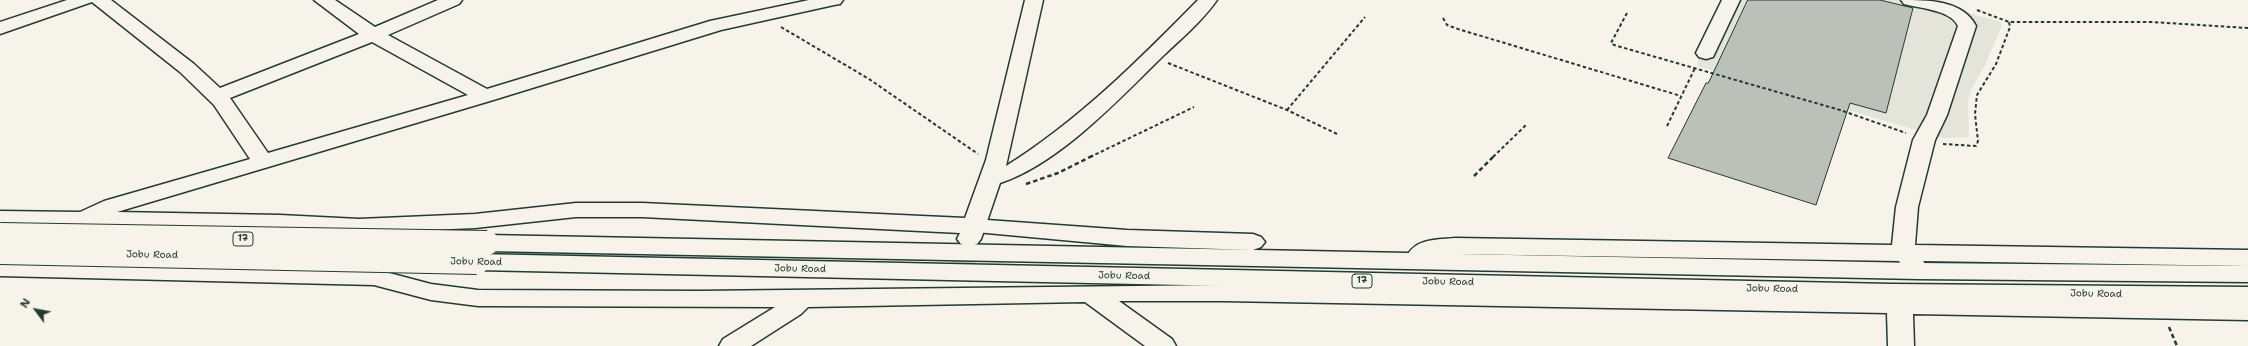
<!DOCTYPE html>
<style>
body{margin:0}
#map{position:relative;width:2248px;height:346px;overflow:hidden;background:#f7f3e8;font-family:"Shantell Sans",sans-serif}
canvas{display:block}
.north{position:absolute;left:16px;top:290px;width:40px;height:40px;-webkit-text-stroke:3px #f7f3e8;paint-order:stroke;rotate:302deg;font-size:11px;font-weight:700;line-height:16px;text-align:center;color:#1f3d34}
.north::after{content:'';display:block;margin:auto;width:14px;height:18px;background:#1f3d34;clip-path:polygon(50% 0,100% 100%,50% 72%,0 100%)}
</style>
<div id="map">
<canvas width="2248" height="346"></canvas>
<div class="north">N</div>
</div>
<script>
const c = document.querySelector('canvas').getContext('2d');
c.lineJoin = 'round';
function fillPath(path, color) { c.fillStyle = color; c.fill(path, 'evenodd'); }
function stroke(path, color, width, dash) { c.strokeStyle = color; c.lineWidth = width; c.lineCap = dash ? 'butt' : 'round'; c.setLineDash(dash || []); c.stroke(path); }
function label(font, color, halo, rows, align = 'center') {
  c.font = font + ' "Shantell Sans",sans-serif'; c.lineWidth = 3; c.setLineDash([]); c.textBaseline = 'middle'; c.strokeStyle = halo; c.fillStyle = color; for (const [text, x, y, turn = 0] of rows) {
    c.save(); c.translate(x, y); c.rotate((+turn || 0) * Math.PI / 180); c.textAlign = isNaN(turn) ? turn : align; if (halo) c.strokeText(text, 0, 0); c.fillText(text, 0, 0); c.restore();
  }
}
fillPath(new Path2D(`
 M1721,0H1922L2001,22L2002,26L1984,67L1971,90L1968,102L1969,137L1944,138L1697,66L1700,49Z`), '#e5e4d9');
const building = new Path2D(`
 M1748,0H1880L1913,8L1886,113L1850,103L1816,205L1668,158L1706,83H1708Z`);
fillPath(building, '#bbc1b6');
stroke(building, '#1f3d34', 1);
stroke(new Path2D(`
 M959,280L969,239`), '#cccfc4', 24, [24, 12]);
const minor = new Path2D(`
 M67,0H111L194,64L220,88L359,34L314,0H335L375,27L438,0H462L459,4L388,35L487,89L710,21L809,0H843L840,4L834,5L721,30L490,101L117,212L280,215L359,219L475,214L576,203H642L965,218L986,160L1025,0H1043L1006,166C1078,121 1139,60 1198,0H1217C1203,20 1182,38 1164,55C1120,98 1059,164 1000,183L981,239L977,244L969,247L961,244L957,239L960,233L642,217H576L475,228L359,233L280,229L0,225V211L80,212L104,201L250,159L214,105L180,72L92,2L0,34V22ZM372,42L468,95L268,153L230,98Z
 M1722,0H1740L1713,57L1706,59L1699,57L1696,53Z
 M1901,0C1928,0 1963,0 1976,26L1947,115L1935,140L1918,207L1915,245L2248,250V266L1923,261L1926,265L1923,271L1914,273L1905,271L1899,261L1455,254L1435,255L1420,262L1412,260L1408,254C1418,238 1438,240 1455,238L1892,245L1896,207L1913,140L1927,115L1958,26C1951,10 1919,8 1904,4Z
 M0,260L374,269L431,284L478,290L700,291L1224,285L1883,296L1882,294L1885,288L1894,286L1903,288L1908,296L2248,302V320L1913,314L1914,346H1888L1887,313L1224,301H1119L1172,339L1176,346H1145L1085,302L808,307L801,314L751,346H719L723,339L775,307L478,306L431,300L374,285L0,276Z`);
const highway = new Path2D(`
 M973,219L1127,230L1253,234L1261,237L1265,242L1261,247L1253,250L1127,246L965,231L961,226L965,221Z
 M487,235L1919,263L2248,266V282L1919,279L487,251L479,248L475,243L479,238Z
 M477,254L1892,284L2248,287V303L1892,300L477,270L468,268L465,262L468,256Z`);
stroke(minor, '#1f3d34', 3);
stroke(highway, '#1f3d34', 3);
stroke(new Path2D(`
 M1977,10L2009,22H2152L2248,28
 M1627,13L1611,43L1614,45L1840,110L1906,133
 M1443,18L1447,25L1458,29L1681,96
 M781,27L869,79L978,154
 M1168,63L1287,110L1337,134
 M1287,110L1365,17
 M1667,126L1695,68
 M1943,144L1976,146L1978,141L1975,114L1977,95L1996,64L2010,27L2009,22
 M1090,157L1194,107
 M1493,157L1527,124`), '#1f3d34', 2, [3.5, 2.5]);
stroke(new Path2D(`
 M1474,176L1494,156
 M1026,184L1058,173L1092,156
 M2169,327L2177,346`), '#1f3d34', 2.5, [4.5, 3]);
fillPath(minor, '#f7f3e8');
fillPath(highway, '#f7f3e8');
const highwayBridge = new Path2D(`
 M0,235L487,243
 M0,252L477,262`);
stroke(highwayBridge, '#1f3d34', 26, []);
stroke(highwayBridge, '#f7f3e8', 24);
for (const [x, y, w] of [
 [243,239,20],
 [1362,281,20]
]) { const box = new Path2D(); box.roundRect(x - w / 2, y - 7, w, 14, 3); c.fillStyle = '#f7f3e8'; c.fill(box); stroke(box, '#1f3d34', 1); }
label('bold 9px', '#1f3d34', null, [
 ["17",243,239],
 ["17",1362,281]
]);
label('10px', '#1f3d34', '#f7f3e8', [
 ["Jobu Road",152,255,1],
 ["Jobu Road",476,262,1],
 ["Jobu Road",800,269,1],
 ["Jobu Road",1124,276,1],
 ["Jobu Road",1448,282,1],
 ["Jobu Road",1772,289,1],
 ["Jobu Road",2096,294,1]
]);
</script>
